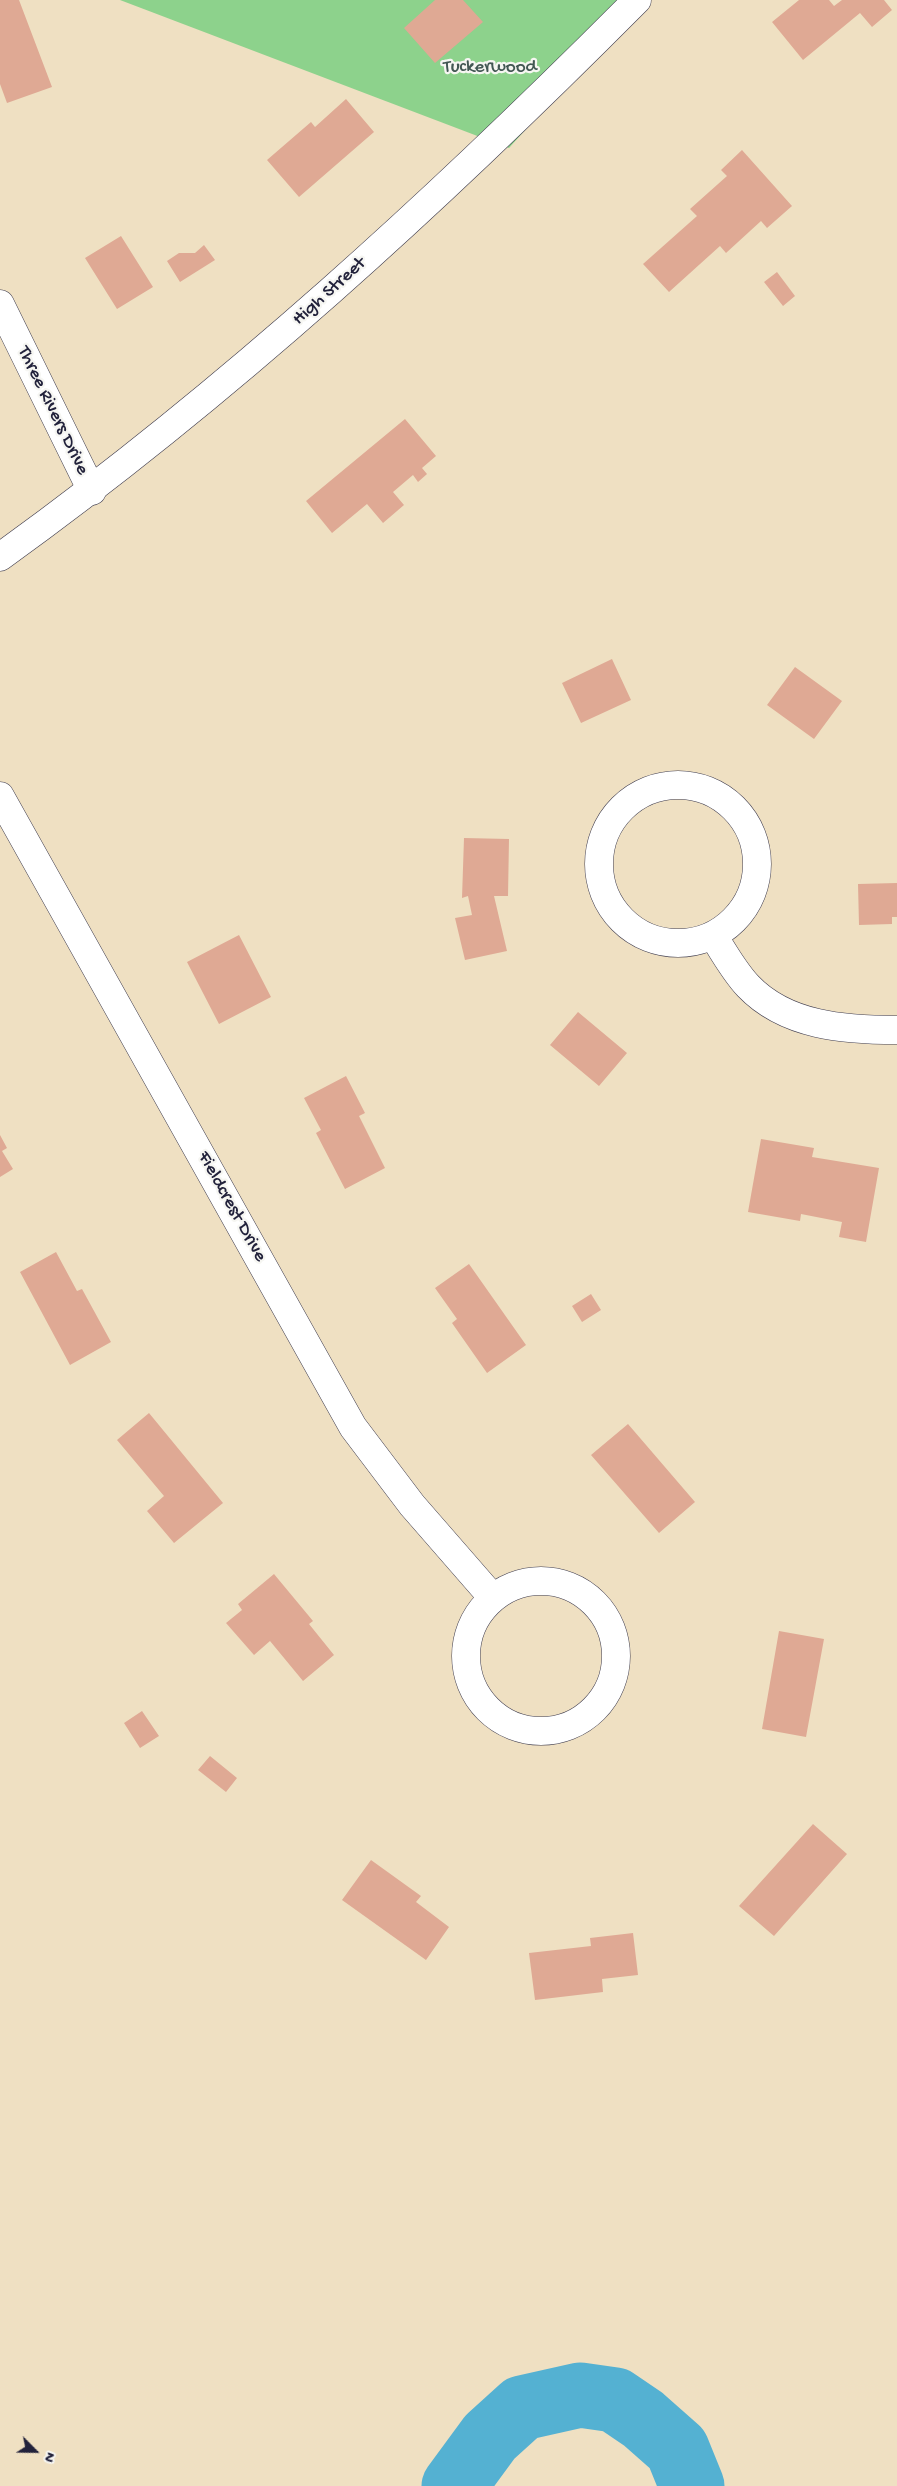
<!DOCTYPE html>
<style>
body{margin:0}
#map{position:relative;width:897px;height:2486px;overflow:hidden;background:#efe0c2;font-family:"Gochi Hand",sans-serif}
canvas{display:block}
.north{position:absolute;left:10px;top:2426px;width:50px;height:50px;-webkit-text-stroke:4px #f6f6f2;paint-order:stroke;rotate:113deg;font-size:14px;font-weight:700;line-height:20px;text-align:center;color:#22223b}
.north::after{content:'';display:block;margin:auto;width:18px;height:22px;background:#22223b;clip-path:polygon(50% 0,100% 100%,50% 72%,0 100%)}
</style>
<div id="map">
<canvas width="897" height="2486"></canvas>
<div class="north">N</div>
</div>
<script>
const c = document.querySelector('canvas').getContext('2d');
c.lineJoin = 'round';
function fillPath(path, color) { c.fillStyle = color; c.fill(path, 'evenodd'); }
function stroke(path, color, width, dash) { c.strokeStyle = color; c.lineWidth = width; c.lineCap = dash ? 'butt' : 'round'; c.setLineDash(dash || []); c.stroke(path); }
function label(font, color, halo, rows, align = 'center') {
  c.font = font + ' "Gochi Hand",sans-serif'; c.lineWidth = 4.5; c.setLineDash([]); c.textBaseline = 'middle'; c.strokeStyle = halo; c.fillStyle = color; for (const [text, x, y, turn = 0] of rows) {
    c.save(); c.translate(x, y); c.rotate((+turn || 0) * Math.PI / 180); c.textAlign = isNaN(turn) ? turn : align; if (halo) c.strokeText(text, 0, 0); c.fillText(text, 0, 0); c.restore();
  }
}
fillPath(new Path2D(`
 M120,0H643L509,148Z`), '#8dd28c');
stroke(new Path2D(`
 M454,2486L490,2437L522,2408L580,2395L615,2400L643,2419L677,2449L692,2486`), '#54b1d2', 65);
fillPath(new Path2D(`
 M0,0H19L52,87L7,103L0,84Z
 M435,0H463L483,22L435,63L404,28Z
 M799,0H829L834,6L842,0H884L892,10L872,27L860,13L803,60L772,22Z
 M346,99L374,132L299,197L267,160L311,122L315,127Z
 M742,150L792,206L767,228L761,221L726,253L720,246L669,292L643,264L697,216L690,209L727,176L721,170Z
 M121,236L153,287L117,309L85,258Z
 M204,245L215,260L180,282L167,261L179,253H195Z
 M777,272L795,296L783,306L764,282Z
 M405,419L436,456L422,468L427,474L418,482L413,475L393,492L404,505L383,523L367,504L332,533L306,501Z
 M612,659L631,700L581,723L562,683Z
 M795,667L842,701L814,739L767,705Z
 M464,838L509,839L508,896H494L507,951L465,960L455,918L472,915L468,896L462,898Z
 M897,883V917H892V924L859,925L858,884Z
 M239,935L271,997L219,1024L187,962Z
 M578,1012L627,1053L599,1086L550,1045Z
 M346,1076L365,1113L359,1116L385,1168L345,1189L316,1133L321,1130L304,1098Z
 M0,1135L7,1148L2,1151L13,1169L0,1177Z
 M761,1139L814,1148L812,1157L879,1168L866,1242L839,1237L842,1222L801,1214L800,1221L748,1212Z
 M56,1252L77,1291L82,1289L111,1342L70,1365L20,1272Z
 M469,1264L526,1345L487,1373L452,1323L457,1319L435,1288Z
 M591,1294L601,1310L582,1322L572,1306Z
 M149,1413L223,1503L174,1543L147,1511L164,1496L117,1440Z
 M628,1424L695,1502L659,1533L591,1455Z
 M274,1574L313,1621L309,1624L334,1655L303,1681L270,1641L254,1655L226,1623L242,1610L238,1604Z
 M779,1631L824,1639L806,1737L762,1729Z
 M142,1711L159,1736L140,1748L124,1723Z
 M210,1756L237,1778L226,1792L198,1770Z
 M813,1824L847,1854L774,1936L739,1906Z
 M371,1860L421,1896L416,1902L449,1927L426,1960L342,1900Z
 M633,1933L638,1975L602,1979L603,1992L535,2000L529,1953L591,1946L590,1938Z`), '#dfa994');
const minor = new Path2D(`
 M0,304L92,491
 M599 864a79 79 0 1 1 158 0a79 79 0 1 1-158 0Z
 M0,796L353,1427L412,1505L493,1598
 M713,935C724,953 734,971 748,986C786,1026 845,1030 897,1030
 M466 1656a75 75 0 1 1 150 0a75 75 0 1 1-150 0Z`);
const tertiary = new Path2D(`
 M0,557C230,391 437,201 637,0`);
stroke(minor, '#413e4f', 29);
stroke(tertiary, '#413e4f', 29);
stroke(minor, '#fff', 28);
stroke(tertiary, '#fff', 28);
label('19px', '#425753', '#f6f6f2', [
 ["Tuckerwood",490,68]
]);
label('19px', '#22223b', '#f6f6f2', [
 ["High Street",330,292,-42],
 ["Three Rivers Drive",52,411,64],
 ["Fieldcrest Drive",231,1207,61]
]);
</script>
